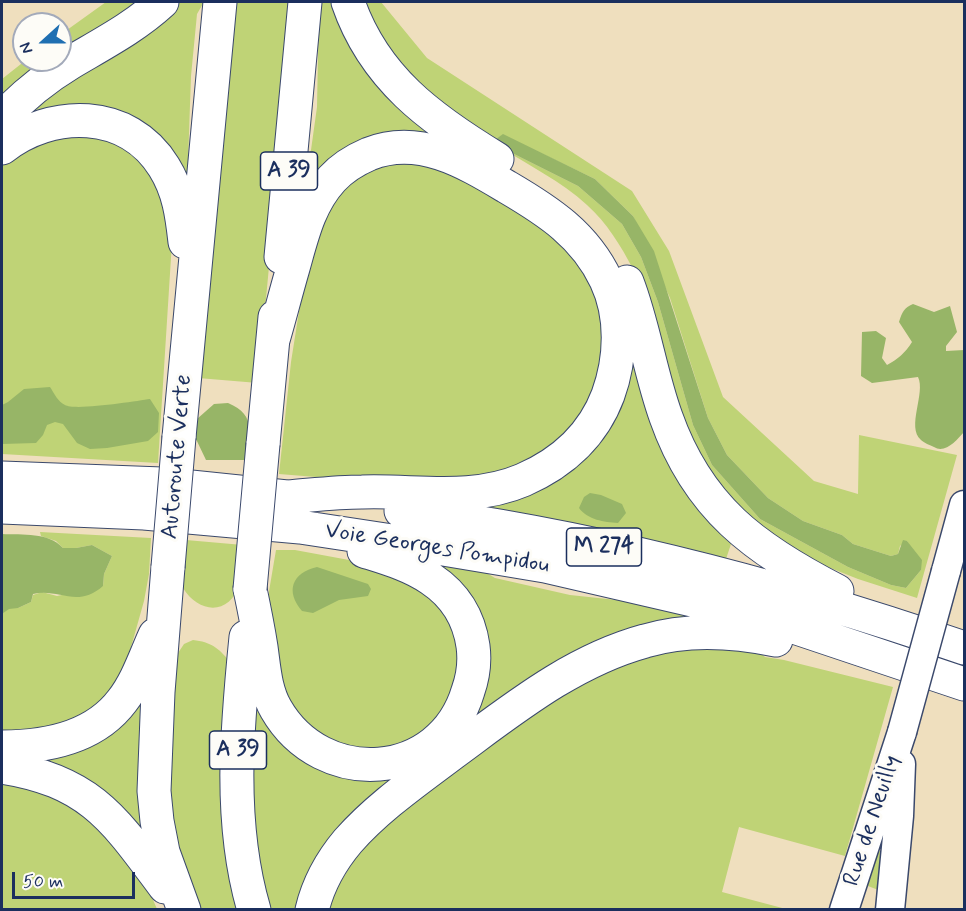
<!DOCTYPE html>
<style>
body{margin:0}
#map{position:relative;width:966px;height:911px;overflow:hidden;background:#efdfbe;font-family:Mynerve,sans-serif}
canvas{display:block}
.frame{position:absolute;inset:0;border:3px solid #1b2f5e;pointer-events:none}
.north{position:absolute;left:12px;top:12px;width:60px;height:60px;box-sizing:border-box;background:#fdfcf7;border:2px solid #a3aaba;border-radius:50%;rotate:249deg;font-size:16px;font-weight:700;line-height:24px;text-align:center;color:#1b2f5e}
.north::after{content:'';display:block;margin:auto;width:21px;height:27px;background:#1f6fb2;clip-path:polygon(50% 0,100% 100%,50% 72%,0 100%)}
.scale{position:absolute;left:12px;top:872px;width:123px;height:27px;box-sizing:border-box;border:3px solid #1b2f5e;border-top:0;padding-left:8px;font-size:18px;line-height:21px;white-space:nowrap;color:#1b2f5e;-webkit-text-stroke:4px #fdfcf7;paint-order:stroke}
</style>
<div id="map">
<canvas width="966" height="911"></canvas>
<div class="frame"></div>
<div class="north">N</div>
<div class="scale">50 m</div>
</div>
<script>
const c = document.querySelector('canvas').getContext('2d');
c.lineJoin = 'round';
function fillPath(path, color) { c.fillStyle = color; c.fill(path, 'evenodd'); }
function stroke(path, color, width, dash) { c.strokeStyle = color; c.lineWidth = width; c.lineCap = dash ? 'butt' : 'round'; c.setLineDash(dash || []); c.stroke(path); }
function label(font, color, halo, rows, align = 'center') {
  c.font = font + ' Mynerve,sans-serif'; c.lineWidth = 6; c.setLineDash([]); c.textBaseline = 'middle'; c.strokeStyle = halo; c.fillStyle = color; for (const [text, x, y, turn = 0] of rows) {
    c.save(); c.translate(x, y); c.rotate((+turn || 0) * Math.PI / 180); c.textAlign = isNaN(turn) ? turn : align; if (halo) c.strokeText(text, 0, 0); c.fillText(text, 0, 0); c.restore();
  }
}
fillPath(new Path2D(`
 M106,2H144L60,56V35Z
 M173,2H204L197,14L191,76L187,191L164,150L18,113Z
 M232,2H294L258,383L198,378Z
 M319,2H336L451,139L299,190L301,175L311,150L317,107Z
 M358,2H381L427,58L632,191L669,251L723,397L814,481L858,494L859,435L957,455L917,598L858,579L785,550L755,531L695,461L633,269C621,246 607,223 587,205C561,181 528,165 498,146L578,186L622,224L641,257L658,302L693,425L712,465L760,519L848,567L891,585L906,588L921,570L907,541L900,546L898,554L891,556L853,544L842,535L803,521L768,498L727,455L708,418L670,298L633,216L595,179L503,135L496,139L407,81Z
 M26,60H53L2,99V79Z
 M63,130L125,144L158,178L173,226L158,463L2,454V161Z
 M437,163L556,233L585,263L607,321L598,392L565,442L489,480L390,483L279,474L291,362L312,229L326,200L369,164Z
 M627,336L732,541L726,559L464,504L540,485Z
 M40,532L151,538L149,574L144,601L126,665L106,700L80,722L2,736V614L9,608H18L31,602L33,595L42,592L57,596L103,586L104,574L112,556L92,545L76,548H63L56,541L41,536Z
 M186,540L243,545C242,557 243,572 240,583C230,616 199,614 183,588Z
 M276,550H295L376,565L446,604L464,658L441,719L397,750H343L287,708L267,603Z
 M431,562L480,569L495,578L570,595L645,603L702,617L468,729L479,694Z
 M193,640C211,642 219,648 230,662L241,909H193L174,850L165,756L178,653L184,644Z
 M678,645L753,646L765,657L784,660L893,687L845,856L739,827L722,892L786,909L323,910L378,822L585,672Z
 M144,692L139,754L140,795L147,844L30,763Z
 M255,709L273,725L414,768L303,909H267L250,805Z
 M2,777L69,797L140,870L157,909L2,910Z
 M878,850L883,854L881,891L860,883Z`), '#bfd376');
fillPath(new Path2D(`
 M503,134L595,179L633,216L654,251L708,418L727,455L768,498L803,521L842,535L853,544L891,556L898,554L903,540L907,541L922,560L921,570L906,588L891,585L848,567L760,519L712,465L693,425L658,302L641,257L622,224L578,186L498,146L496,139Z
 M913,304L934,312L950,306L957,332L946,346V351L964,350V432C957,440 945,454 934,447C930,445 924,443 921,440C906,427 926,393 918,377L872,383L861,376L862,332L876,331L886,338L882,358L887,365C898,359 905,353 912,342L899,322C902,312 904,308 913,304Z
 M50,387C54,393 58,402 65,405C75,411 136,401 150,399L159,413L158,432L148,441L107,448L90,449L77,443L63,424L55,422L47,425L43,435L36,443L2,444V405L8,402L24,389Z
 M228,403C258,416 249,434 245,460H206L195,437L197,419L214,404Z
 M590,493L601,495L622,504L626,513L618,523C604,522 588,520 579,508L584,497Z
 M2,534C23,535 48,532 63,548H76L92,545L112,556L104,574L103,586C77,609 59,588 33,594L31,602L18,608L9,609L2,614Z
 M317,567L368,584L371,589L368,596L339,600L313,613L302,611C285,591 292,573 317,567Z`), '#97b567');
const major = new Path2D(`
 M946,571L964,505
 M844,910L902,732
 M890,910L899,816L901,764`);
const highway = new Path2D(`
 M348,2C374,78 431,119 497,159
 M2,118C22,97 45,78 70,63C102,44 135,27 162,2
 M2,148C51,109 128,108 164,167C179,191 182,215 185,242
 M281,257L305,2
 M627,282C644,326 650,373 666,417C698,508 755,549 837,591
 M273,340C280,316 286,292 293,268C302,236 309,204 332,179C342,168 355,160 369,154C419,134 465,162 507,187C548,211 585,235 606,280C623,316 621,359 608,395C593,435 562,463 523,480C472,502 416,490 362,492C337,492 313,495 288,497
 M179,437L220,2
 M263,444L275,317
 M2,478L162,484L287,497
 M2,507L144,513L300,527L425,546L545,566L761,616L964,684
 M401,511C593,536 781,585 964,648
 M168,567L158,692L154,791L157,821L163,852L184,910
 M250,589C254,608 258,628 261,647C264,668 265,690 276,709C322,789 441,782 468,691C473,677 475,661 473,646C469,618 455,595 431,579C411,565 386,558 364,551
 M246,637C237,727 228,822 254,910
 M2,747C45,747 94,738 122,701C137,682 145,657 155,635
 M2,767C91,781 115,820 165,887
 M312,910C318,885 332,860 348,841C378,807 416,781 453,753C513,709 572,661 645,641C688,628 732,631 776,640`);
stroke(major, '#3b496c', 31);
stroke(highway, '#3b496c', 35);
stroke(major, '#fff', 28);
stroke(highway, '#fff', 33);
const majorBridge = new Path2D(`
 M902,732L946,571`);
const highwayBridge = new Path2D(`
 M168,567L179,437
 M250,589L263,444`);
stroke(majorBridge, '#3b496c', 31, []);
stroke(highwayBridge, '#3b496c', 35, []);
stroke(majorBridge, '#fff', 28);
stroke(highwayBridge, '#fff', 33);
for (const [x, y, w] of [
 [289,171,57],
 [604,547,75],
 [238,750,57]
]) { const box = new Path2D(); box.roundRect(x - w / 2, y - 19, w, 38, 4.5); c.fillStyle = '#fdfcf7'; c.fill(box); stroke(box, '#1b2f5e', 1.5); }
label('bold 22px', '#1b2f5e', null, [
 ["A 39",289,171],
 ["M 274",604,547],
 ["A 39",238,750]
]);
label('24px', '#1b2f5e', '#fdfcf7', [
 ["Autoroute Verte",178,457,-85],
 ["Voie Georges Pompidou",437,549,9],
 ["Rue de Neuilly",873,821,-72]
]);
</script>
